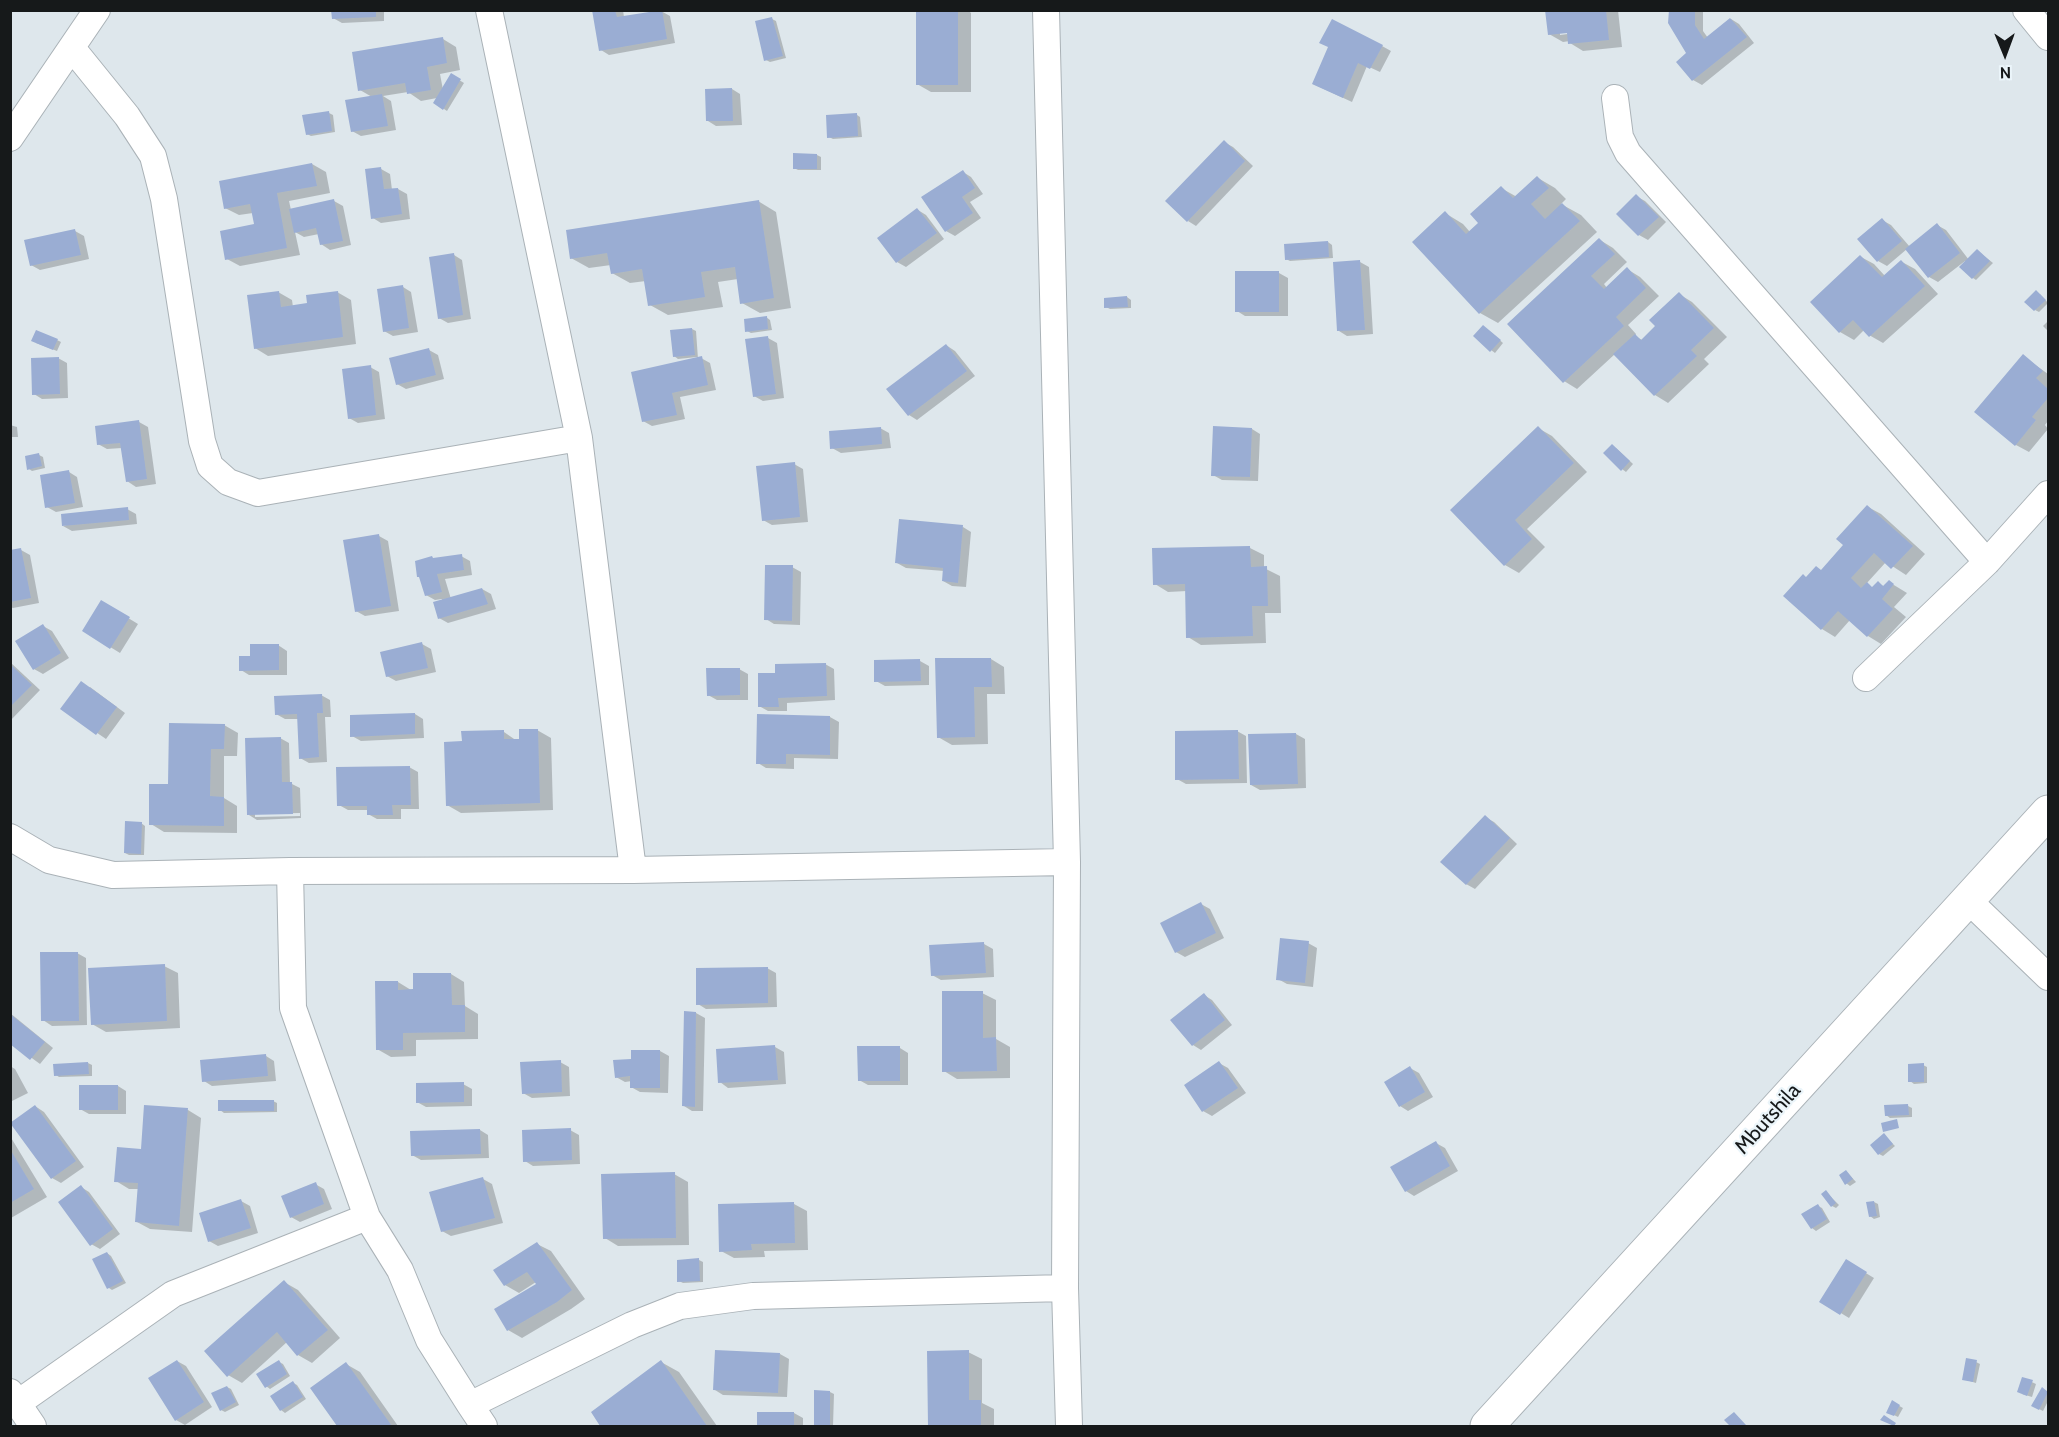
<!DOCTYPE html>
<style>
body{margin:0}
#map{position:relative;width:2059px;height:1437px;overflow:hidden;background:#dee7ec;font-family:Cabin,sans-serif}
canvas{display:block}
.frame{position:absolute;inset:0;border:12px solid #16191a;pointer-events:none}
.north{position:absolute;left:1975px;top:24px;width:60px;height:60px;-webkit-text-stroke:4px #ebf5fa;paint-order:stroke;rotate:179deg;font-size:16px;font-weight:700;line-height:24px;text-align:center;color:#16191a}
.north::after{content:'';display:block;margin:auto;width:21px;height:27px;background:#16191a;clip-path:polygon(50% 0,100% 100%,50% 72%,0 100%)}
</style>
<div id="map">
<canvas width="2059" height="1437"></canvas>
<div class="frame"></div>
<div class="north">N</div>
</div>
<script>
const c = document.querySelector('canvas').getContext('2d');
c.lineJoin = 'round';
function fillPath(path, color) { c.fillStyle = color; c.fill(path, 'evenodd'); }
function stroke(path, color, width, dash) { c.strokeStyle = color; c.lineWidth = width; c.lineCap = dash ? 'butt' : 'round'; c.setLineDash(dash || []); c.stroke(path); }
function label(font, color, halo, rows, align = 'center') {
  c.font = font + ' Cabin,sans-serif'; c.lineWidth = 4.5; c.setLineDash([]); c.textBaseline = 'middle'; c.strokeStyle = halo; c.fillStyle = color; for (const [text, x, y, turn = 0] of rows) {
    c.save(); c.translate(x, y); c.rotate((+turn || 0) * Math.PI / 180); c.textAlign = isNaN(turn) ? turn : align; if (halo) c.strokeText(text, 0, 0); c.fillText(text, 0, 0); c.restore();
  }
}
fillPath(new Path2D(`
 M333,10H384V21L342,23L333,18Z
 M593,10H623L624,17L661,11L670,16L675,43L609,55L601,50Z
 M917,10H968L971,13V92H931L917,84Z
 M1547,10H1618L1622,47L1583,51L1570,43V41L1563,42L1549,34ZM1560,32L1575,33L1560,35Z
 M1670,10H1703V31L1708,38L1731,19L1739,24L1754,43L1702,85L1693,80L1688,53Z
 M772,19L776,21L786,58L770,62L766,60Z
 M443,39L456,47L460,70L440,74L443,90L451,75L464,83L447,111L435,103L437,98L421,101L408,92L383,96L391,101L396,130L361,136L352,131L372,97L360,90Z
 M1382,46L1391,51L1380,72L1367,66L1352,102L1313,84L1329,47Z
 M732,89L740,94L742,125L716,126L708,121Z
 M329,113L333,115L335,132L311,136L307,134Z
 M857,115L860,117L862,137L833,139L829,137Z
 M1224,142L1233,147L1253,166L1196,226L1188,221Z
 M817,155L821,157V170H798L794,168Z
 M312,164L326,172L330,193L289,201L291,210L334,201L343,206L351,245L330,250L321,244L319,234L304,237L295,232L300,255L240,266L227,259L256,225L253,213L239,215L225,208Z
 M381,169L390,174L392,190L398,189L407,194L410,219L381,223L373,218Z
 M963,172L971,177L983,194L970,202L981,218L955,236L946,231Z
 M1538,178L1555,188L1566,199L1561,204L1581,215L1597,232L1498,323L1480,313L1445,213L1463,224L1470,232L1480,223L1501,188L1517,197Z
 M1636,196L1645,201L1666,222L1648,240L1639,235Z
 M758,201L776,212L791,308L760,313L742,303L738,279L718,282L723,307L668,315L650,305L646,281L630,283L612,273L611,265L589,268L571,258Z
 M918,210L926,215L944,239L906,267L897,262Z
 M1882,220L1891,225L1910,247L1937,225L1946,230L1969,260L1978,251L1993,263L1976,280L1973,278L1965,261L1938,282L1929,277L1907,249L1887,266L1878,261Z
 M75,231L84,236L89,259L40,270L31,265Z
 M1600,240L1613,248L1627,262L1604,284L1607,288L1627,269L1640,277L1659,296L1628,325L1636,334L1635,336L1642,340L1657,326L1679,294L1692,302L1727,337L1704,359L1709,364L1668,403L1655,395L1615,354L1577,389L1564,381Z
 M1328,242L1332,245L1333,258L1290,261L1286,259Z
 M454,255L462,260L471,319L448,323L439,318Z
 M1861,257L1874,264L1885,276L1902,262L1915,269L1938,294L1883,343L1869,335L1864,330L1854,340L1840,332L1812,302Z
 M1360,262L1369,267L1373,334L1347,336L1339,331Z
 M1237,272L1279,273L1288,278V316H1245L1237,311Z
 M403,287L411,292L418,332L393,336L384,331Z
 M278,292L292,300L293,307L309,305L337,292L351,300L356,344L268,356L255,348Z
 M2040,294L2048,303L2039,312L2035,310Z
 M1127,297L1131,300V308L1110,309L1106,307Z
 M766,317L770,320L772,330L751,333L747,331Z
 M2048,321V331L2043,326Z
 M692,329L696,331L698,359L701,358L710,363L716,390L680,397L685,419L652,426L643,421L697,359V357L678,359L674,356Z
 M1487,329L1503,343L1495,353L1491,350Z
 M768,338L777,343L784,398L763,401L754,396Z
 M57,340L61,342L57,351L36,343Z
 M946,345L955,351L975,376L917,420L909,415Z
 M429,350L438,355L444,379L406,389L397,384Z
 M2023,356L2048,374V421L2045,425L2048,429L2029,452L2016,445Z
 M58,358L67,363L68,398L42,399L34,394Z
 M370,367L379,372L385,419L358,423L349,418Z
 M139,422L148,427L156,484L136,487L127,481L122,448L107,449L98,444Z
 M10,425L17,427L18,437H10Z
 M880,428L889,433L891,448L841,453L832,448Z
 M1538,428L1552,436L1587,472L1527,529L1545,547L1519,573L1505,565L1452,510Z
 M1252,429L1260,434L1258,481L1222,480L1213,475Z
 M1616,448L1633,464L1626,472L1622,469Z
 M39,455L43,457L45,468L32,471L29,469Z
 M794,464L803,469L808,522L772,525L763,520Z
 M69,472L77,477L83,507L56,512L47,507Z
 M1868,507L1881,514L1925,554L1906,575L1886,562L1866,584L1873,588L1878,583L1885,587L1889,582L1907,593L1894,607L1906,617L1881,644L1868,636L1850,620L1835,637L1822,629L1785,596L1807,578L1822,571L1845,545Z
 M127,509L136,514L137,524L72,531L63,526Z
 M963,527L971,532L966,587L952,586L943,581L944,571L906,568L897,563Z
 M379,536L388,541L399,611L365,616L356,611Z
 M1250,548L1264,555V568L1280,576L1281,613H1265L1266,643L1201,645L1188,637L1187,591L1168,592L1155,584Z
 M21,550L30,555L39,603L13,608L10,607V552Z
 M461,556L470,561L472,575L445,579L451,599L482,589L491,594L496,609L448,623L439,618L442,599L435,600L426,595L435,559Z
 M792,567L801,572L800,625L774,624L766,619Z
 M102,602L138,624L120,653L84,631Z
 M43,626L52,631L69,658L43,674L34,669Z
 M422,644L431,649L436,672L396,681L387,676Z
 M278,645L287,651V675H249L241,670L252,658Z
 M991,659L1004,667L1005,694H987L988,744L952,745L938,737Z
 M920,661L929,666V685L885,686L876,681Z
 M10,662L40,690L10,721Z
 M825,664L834,669L835,700L787,703V711H768L759,706L777,674Z
 M739,669L748,674V700H717L708,695Z
 M90,687L125,713L106,739L62,709Z
 M321,695L330,700L331,717H325L327,762L309,763L300,758L298,719H285L276,714Z
 M415,714L423,719L424,738L361,741L352,736Z
 M759,716L830,717L839,722L838,759L794,758V769L766,768L758,763Z
 M224,725L238,733L237,756H224V798L237,806V833L164,832L151,824L170,786Z
 M537,730L551,738L553,810L461,813L447,805L463,742L504,732L517,741Z
 M1237,731L1246,736L1247,783L1186,784L1177,779Z
 M1296,734L1305,739L1306,788L1260,790L1251,785Z
 M280,738L289,743L290,783L300,788L301,818L257,820L249,815ZM300,813V816L255,817V814Z
 M409,767L418,772L419,809H401V819H377L368,814V810H348L339,805Z
 M1485,817L1494,822L1517,844L1475,889L1466,884Z
 M141,823L145,826L144,855H129L125,853Z
 M1201,904L1210,909L1224,938L1185,957L1176,952Z
 M1308,943L1317,948L1313,987L1287,984L1278,979Z
 M984,944L993,949L994,977L941,980L932,975Z
 M77,953L86,958L87,1025L52,1026L43,1020Z
 M164,966L178,973L180,1028L106,1032L92,1024Z
 M767,968L776,973L777,1007L706,1009L698,1004Z
 M451,974L464,982L465,1006L478,1014V1039L416,1040V1056L391,1057L377,1049L398,982L411,990Z
 M982,993L996,1000V1039L1010,1047V1078L957,1079L944,1071Z
 M1204,995L1212,1000L1232,1025L1201,1050L1193,1045Z
 M10,1013L53,1048L40,1064L10,1042Z
 M696,1013L705,1018L703,1111H692L684,1106Z
 M775,1047L784,1052L786,1084L728,1088L720,1082Z
 M900,1048L908,1053V1085H868L859,1080Z
 M632,1051H660L669,1056L668,1093L640,1092L631,1087L632,1081L625,1082L616,1077L632,1060Z
 M266,1056L274,1061L276,1081L212,1086L204,1081Z
 M560,1062L569,1067L570,1096L532,1098L523,1093Z
 M88,1063L92,1065V1076L59,1077L56,1075Z
 M1219,1063L1228,1068L1246,1093L1212,1116L1203,1111Z
 M1923,1065L1927,1067V1083L1914,1084L1910,1081Z
 M10,1066L15,1069L28,1093L10,1102Z
 M1410,1068L1419,1073L1433,1097L1408,1111L1400,1106Z
 M463,1084L472,1089V1106L426,1107L417,1102Z
 M118,1086L126,1091V1114H89L80,1109Z
 M273,1101L277,1103V1112L224,1113L220,1110Z
 M35,1106L44,1112L84,1167L61,1183L52,1178Z
 M1908,1106L1912,1108V1117L1890,1118L1886,1115Z
 M146,1107L188,1110L201,1118L192,1232L150,1229L137,1222L139,1189H129L116,1181L142,1151Z
 M480,1130L488,1135L489,1158L421,1160L412,1155Z
 M570,1130L579,1135L580,1164L533,1166L525,1161Z
 M1884,1135L1895,1146L1883,1156L1879,1154Z
 M10,1136L47,1197L11,1218H10Z
 M1436,1143L1445,1148L1458,1171L1414,1196L1406,1191Z
 M1847,1172L1856,1182L1850,1186L1846,1183Z
 M674,1174L688,1182L689,1245L618,1246L605,1238Z
 M483,1179L492,1184L503,1223L451,1236L442,1231Z
 M315,1184L324,1189L332,1209L300,1222L291,1217Z
 M81,1187L89,1192L120,1234L100,1249L91,1244Z
 M1826,1192L1839,1205L1836,1208L1832,1206Z
 M241,1201L250,1206L258,1233L218,1246L209,1241Z
 M1874,1202L1878,1204L1880,1217L1874,1219L1870,1216Z
 M794,1204L807,1211L808,1250L764,1251L765,1257L734,1258L721,1251Z
 M1818,1206L1822,1208L1830,1222L1816,1231L1812,1228Z
 M537,1244L551,1251L585,1299L571,1309L522,1338L508,1330L538,1285L536,1282L519,1293L505,1285Z
 M107,1253L111,1256L126,1283L112,1290L109,1288Z
 M699,1260L703,1262V1282L683,1283L679,1281Z
 M1846,1261L1874,1278L1849,1318L1821,1301Z
 M284,1282L298,1290L340,1338L312,1363L298,1355L287,1342L242,1383L228,1375Z
 M928,1352H968L982,1359V1403L994,1409V1426H929Z
 M780,1354L789,1359L787,1397L723,1395L715,1390Z
 M177,1361L186,1366L212,1407L185,1425L176,1420Z
 M279,1362L283,1364L290,1376L270,1389L266,1386Z
 M661,1362L679,1372L717,1426H602L593,1413Z
 M1976,1362L1980,1364L1976,1383L1963,1379Z
 M346,1364L360,1372L398,1426H339L312,1388Z
 M2023,1378L2036,1384L2032,1397L2022,1394Z
 M293,1383L297,1385L306,1399L285,1413L281,1410L272,1396Z
 M227,1387L231,1389L239,1405L225,1412L221,1410Z
 M2043,1389L2048,1392V1401L2043,1411L2033,1406Z
 M815,1392H830L834,1394L833,1426H816Z
 M1892,1402L1903,1408L1898,1417L1888,1412Z
 M794,1413L803,1418V1426H759V1414Z`), '#0003');
fillPath(new Path2D(`
 M331,10H376V17L332,19Z
 M592,10H615L617,17L662,10L667,39L599,51Z
 M916,10H958V85H916Z
 M1545,10H1606L1609,40L1568,44L1567,33L1548,35Z
 M1669,10H1695V25L1704,39L1730,18L1747,37L1692,81L1676,62L1686,53L1668,23Z
 M772,17L783,56L764,61L755,21Z
 M1332,19L1383,45L1370,69L1358,63L1343,98L1312,84L1328,47L1319,43Z
 M443,37L447,63L427,67L431,90L407,94L405,83L358,91L352,52Z
 M451,73L461,79L443,110L433,103Z
 M732,88L733,121H706L705,89Z
 M382,94L388,126L351,132L345,100Z
 M329,111L332,131L306,135L302,115Z
 M857,113L858,136L827,138L826,115Z
 M1224,140L1245,161L1187,222L1165,201Z
 M793,153L817,154V169H793Z
 M312,163L317,186L277,193L287,248L225,260L220,231L254,224L250,204L224,209L219,181Z
 M381,167L384,189L398,188L402,214L371,219L365,169Z
 M963,170L975,188L962,197L973,213L945,232L921,197Z
 M1537,176L1549,188L1531,204L1545,219L1562,203L1580,221L1479,314L1412,242L1445,211L1466,234L1478,223L1470,214L1501,186L1513,198Z
 M1636,194L1659,217L1638,236L1616,214Z
 M334,199L343,241L320,245L316,228L294,233L289,209Z
 M759,200L774,298L740,304L735,267L701,272L705,297L648,306L642,269L611,274L607,253L570,259L566,230Z
 M917,208L937,233L896,263L877,238Z
 M1882,218L1902,241L1877,262L1857,239Z
 M1937,223L1960,253L1928,278L1905,249Z
 M75,229L81,255L30,266L24,240Z
 M1599,238L1615,254L1591,276L1604,289L1627,267L1646,288L1616,317L1624,326L1563,383L1507,324Z
 M1328,241L1329,257L1285,260L1284,244Z
 M1977,249L1990,261L1972,279L1959,267Z
 M454,253L463,315L438,319L429,257Z
 M1860,255L1882,277L1901,260L1925,286L1869,337L1853,320L1839,333L1810,302Z
 M1360,260L1365,330L1337,331L1333,262Z
 M1235,271H1279V312H1235Z
 M403,285L409,328L383,332L377,289Z
 M2036,290L2046,300L2034,311L2024,302Z
 M279,291L281,307L307,303L306,295L338,291L343,337L254,349L247,295Z
 M1679,292L1714,328L1691,350L1697,356L1654,396L1613,354L1635,334L1641,340L1655,326L1649,320Z
 M1127,296L1128,307L1104,308V298Z
 M767,316L768,329L745,332L744,319Z
 M1483,325L1501,340L1490,352L1473,336Z
 M692,328L695,355L673,357L670,330Z
 M36,330L58,339L53,350L31,341Z
 M768,336L776,394L753,397L745,339Z
 M946,344L967,371L908,416L886,389Z
 M429,348L436,375L396,385L389,358Z
 M2023,354L2043,371L2036,378L2048,389V398L2032,417L2036,420L2015,446L1974,412Z
 M702,356L708,385L672,393L677,415L642,422L631,372Z
 M59,357L60,394L32,395L31,358Z
 M371,365L376,415L348,419L342,369Z
 M139,420L147,479L126,482L120,443L97,445L95,426Z
 M1213,426L1252,428L1250,477L1211,476Z
 M1538,426L1574,463L1515,520L1532,539L1504,566L1450,510Z
 M881,427L882,444L830,449L829,431Z
 M1612,444L1630,461L1621,471L1603,453Z
 M39,453L42,466L27,470L25,456Z
 M795,462L800,517L762,521L756,466Z
 M69,470L75,503L45,508L40,475Z
 M1867,505L1913,546L1891,569L1874,553L1851,578L1861,588L1867,582L1872,587L1878,581L1883,586L1889,580L1894,584L1882,599L1893,609L1867,637L1838,611L1821,630L1783,596L1803,574L1806,577L1816,566L1821,570L1843,545L1836,539Z
 M128,507L129,520L62,526L61,514Z
 M899,519L963,525L958,583L942,581L943,568L895,563Z
 M379,534L391,606L355,612L343,540Z
 M1250,546L1251,567L1267,566L1268,606H1252L1253,636L1186,638L1185,584L1153,585L1152,548Z
 M21,548L31,598L10,602V550Z
 M462,554L464,570L437,574L442,592L425,596L419,577H417L415,561L432,556L433,558Z
 M765,565H793L792,621L764,620Z
 M482,588L488,604L438,619L433,602Z
 M101,600L130,617L110,649L82,631Z
 M43,624L61,653L33,670L15,641Z
 M422,642L428,668L386,677L380,652Z
 M250,644H279V670L239,671V656H250Z
 M935,658H991L992,687H974L975,737L937,738Z
 M920,659L921,681L874,682V660Z
 M826,663L827,696L778,698L779,707H758V673H775V664Z
 M10,664L32,685L10,707Z
 M706,668H740V695L707,696Z
 M81,681L117,707L96,735L60,709Z
 M322,694L323,713H317L319,757L299,759L297,714L275,715L274,696Z
 M415,713V734L350,737V715Z
 M757,714L830,716V755L786,754V764H756Z
 M169,723L225,724L224,749H211L210,796L224,797V826L149,825V784H168Z
 M519,729H538L540,803L446,806L444,742L462,741L461,731L504,730V739H519Z
 M1238,730L1239,779L1175,780V731Z
 M1296,733L1298,784L1250,785L1248,734Z
 M281,737L282,782H292L293,814L247,815L245,738Z
 M410,766L411,805H392L393,815H367V806H337L336,767Z
 M1485,815L1510,838L1466,885L1440,862Z
 M125,821L142,822L141,854L124,853Z
 M1201,902L1216,933L1175,953L1160,923Z
 M1280,938L1309,941L1305,983L1276,980Z
 M984,942L986,973L931,976L929,945Z
 M40,952H78L79,1021H41Z
 M165,964L167,1021L91,1025L88,968Z
 M768,967V1003L696,1005V968Z
 M413,973H451L452,1005H465V1032L403,1033V1050H376L375,981H398V990L413,989Z
 M942,991H983V1038L996,1037L997,1071L942,1072Z
 M1204,993L1225,1020L1192,1046L1170,1020Z
 M684,1011L696,1012L695,1107L682,1106Z
 M10,1014L45,1042L30,1060L10,1044Z
 M775,1045L778,1080L718,1083L716,1049Z
 M857,1046H900V1081H858Z
 M631,1050H660V1088H630V1076L615,1078L613,1060L631,1059Z
 M266,1054L268,1076L202,1082L200,1060Z
 M561,1060L562,1092L522,1094L520,1062Z
 M1219,1061L1238,1088L1202,1112L1184,1085Z
 M88,1062L89,1074L54,1076L53,1064Z
 M1924,1063V1082H1908V1064Z
 M1410,1066L1425,1092L1399,1107L1384,1082Z
 M464,1082V1102L416,1103V1083Z
 M79,1085H118V1110H79Z
 M218,1100H274V1111H218Z
 M1908,1104L1909,1115L1885,1116L1884,1105Z
 M35,1105L76,1161L51,1179L10,1123Z
 M144,1105L188,1108L179,1226L135,1222L138,1183L114,1182L117,1147L141,1149Z
 M1897,1119L1899,1128L1883,1132L1881,1123Z
 M571,1128L572,1160L523,1162L522,1130Z
 M480,1129L481,1154L411,1156L410,1131Z
 M1884,1133L1893,1144L1878,1155L1870,1145Z
 M1436,1141L1450,1166L1405,1192L1390,1167Z
 M10,1149L34,1189L10,1203Z
 M1846,1170L1853,1179L1845,1185L1839,1175Z
 M675,1172L676,1238L603,1239L601,1174Z
 M483,1177L495,1218L441,1232L429,1192Z
 M316,1182L324,1204L290,1218L281,1196Z
 M81,1185L113,1229L90,1246L58,1202Z
 M1826,1190L1836,1203L1831,1207L1821,1194Z
 M241,1199L251,1228L208,1242L199,1213Z
 M1874,1201L1877,1216L1869,1217L1866,1202Z
 M794,1202L795,1243L751,1244L752,1250L719,1252L718,1204Z
 M1818,1204L1827,1219L1811,1229L1801,1214Z
 M537,1242L572,1290L557,1302L507,1331L494,1309L536,1284L527,1272L504,1286L493,1270Z
 M107,1252L123,1281L107,1289L92,1259Z
 M699,1258L700,1281L677,1282V1260Z
 M1846,1259L1867,1272L1840,1315L1819,1302Z
 M284,1280L328,1330L297,1356L277,1332L227,1377L204,1351Z
 M715,1350L780,1353L778,1393L713,1390Z
 M969,1350V1400H981V1426H928L927,1351Z
 M1966,1358L1977,1360L1973,1382L1962,1380Z
 M177,1360L204,1402L175,1421L148,1378Z
 M279,1360L287,1374L265,1388L256,1374Z
 M661,1360L707,1426H600L591,1412Z
 M346,1362L392,1426H337L310,1388Z
 M2022,1377L2033,1380L2027,1396L2017,1392Z
 M293,1381L303,1397L280,1411L270,1396Z
 M227,1386L236,1402L220,1411L211,1393Z
 M2042,1387L2048,1392L2039,1410L2031,1406Z
 M814,1390L830,1391V1426H814Z
 M1892,1400L1900,1405L1894,1416L1886,1413Z
 M757,1412H794V1426H757Z
 M1734,1412L1746,1425L1745,1426H1730L1724,1420Z
 M1884,1415L1896,1423L1894,1426L1880,1420Z`), '#9aadd3');
const street = new Path2D(`
 M489,10L579,438L633,870
 M1046,10L1067,862L1065,1288L1069,1426
 M2026,10L2048,37
 M72,48L127,116L153,156L164,199L202,441L210,466L228,482L258,493L579,438
 M1615,98L1620,137L1628,153L1987,562
 M10,138L97,10
 M1866,678L1987,562L2048,494
 M10,837L49,860L113,875L290,871L633,870L1067,862
 M290,871L293,1008L367,1217L400,1270L429,1340L470,1405L632,1325L680,1306L753,1296L1065,1288
 M1968,900L2048,977
 M10,1392L33,1426
 M18,1403L173,1294L367,1217
 M470,1405L484,1426`);
const secondary = new Path2D(`
 M1487,1426L2048,812`);
stroke(street, '#aab2b7', 28);
stroke(secondary, '#aab2b7', 35);
stroke(street, '#fff', 26);
stroke(secondary, '#fff', 33);
label('21px', '#16191a', '#ebf5fa', [
 ["Mbutshila",1768,1119,-48]
]);
</script>
